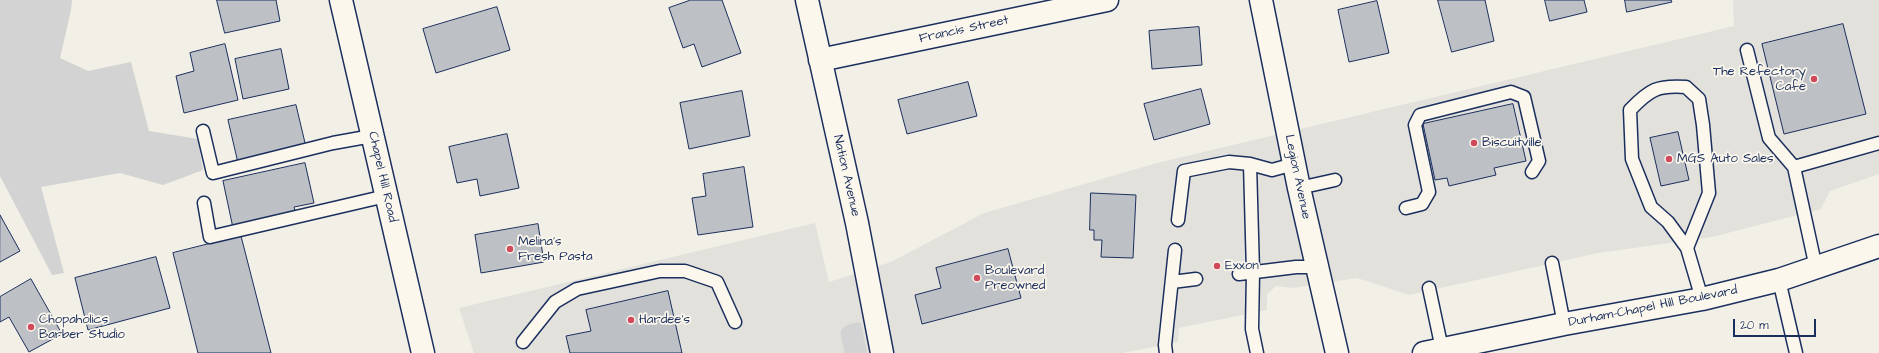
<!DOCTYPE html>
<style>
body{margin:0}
#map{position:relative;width:1879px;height:353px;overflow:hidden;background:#f2efe6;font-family:"Architects Daughter",sans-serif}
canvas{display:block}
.scale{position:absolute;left:1733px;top:319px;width:83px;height:18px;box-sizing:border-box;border:2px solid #1b2f5e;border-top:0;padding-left:5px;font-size:12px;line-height:14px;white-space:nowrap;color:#1b2f5e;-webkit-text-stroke:3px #fbf7ec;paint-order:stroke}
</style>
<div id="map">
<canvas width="1879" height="353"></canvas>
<div class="scale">20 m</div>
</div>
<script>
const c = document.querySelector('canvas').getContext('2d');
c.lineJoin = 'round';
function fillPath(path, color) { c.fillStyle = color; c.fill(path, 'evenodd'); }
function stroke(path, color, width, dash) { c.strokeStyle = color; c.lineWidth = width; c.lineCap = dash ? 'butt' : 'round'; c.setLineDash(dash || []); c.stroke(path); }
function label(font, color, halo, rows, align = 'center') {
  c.font = font + ' "Architects Daughter",sans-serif'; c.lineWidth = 3.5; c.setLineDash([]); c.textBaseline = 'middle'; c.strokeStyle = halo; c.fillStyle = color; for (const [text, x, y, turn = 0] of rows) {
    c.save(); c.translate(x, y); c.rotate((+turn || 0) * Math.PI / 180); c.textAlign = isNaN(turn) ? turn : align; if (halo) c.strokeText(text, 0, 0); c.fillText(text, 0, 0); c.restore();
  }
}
fillPath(new Path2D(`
 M1733,0H1879V174L1830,191L1821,209L1712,237L1598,253L1409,295L1357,278L1293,288L1276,286L1267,294V310L1179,328L1178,342L1123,353H474L459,308L815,223L829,282L891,262L984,213L1157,163L1734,26Z`), '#e2e1dc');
fillPath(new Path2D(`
 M0,0H72L71,10L60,58L88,71L131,62L149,131L198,139L203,170L163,185L120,173L41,187L64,273L52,275L0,176Z
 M858,322L861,324L867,353H845C840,333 835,327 858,322Z`), '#d2d3d2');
const building = new Path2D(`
 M217,0H276L280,21L225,33Z
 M691,0H722L741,53L702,67L694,44L683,48L669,8Z
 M1438,0H1485L1494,41L1452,52Z
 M1545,0H1584L1587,12L1550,21Z
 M1625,0H1671L1672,2L1627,12Z
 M1377,1L1389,53L1349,62L1338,10Z
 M497,7L510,50L436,73L423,29Z
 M1843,24L1866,114L1784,134L1762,44Z
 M1199,27L1202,65L1152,69L1149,31Z
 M225,44L238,100L184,113L176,76L194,71L190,53Z
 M281,49L289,89L243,99L235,59Z
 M968,82L977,116L907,134L898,100Z
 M1201,89L1210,124L1154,140L1144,104Z
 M742,91L750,136L689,149L680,103Z
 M1513,104L1526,161L1494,168L1496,175L1449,186L1447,178L1435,180L1423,124Z
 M296,105L306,147L238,163L228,120Z
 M1678,132L1689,180L1661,186L1650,138Z
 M507,134L519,188L480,196L477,179L457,183L449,147Z
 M305,163L314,203L294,207L296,214L233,228L223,181Z
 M744,167L753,227L698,235L692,198L706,196L703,174Z
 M1091,193L1136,195L1133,258L1101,257L1102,240H1094V230H1090Z
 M0,215L20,251L0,262Z
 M538,224L544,262L481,273L475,235Z
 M241,236L271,353H198L173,253Z
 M1008,249L1021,298L922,324L915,295L941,288L936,268Z
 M156,257L170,308L88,330L75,278Z
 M31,279L62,334L29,352L9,317L0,322V297Z
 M668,291L682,353H570L566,336L591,331L586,310Z`);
fillPath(building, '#bdc0c4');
stroke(building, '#1b2f5e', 1);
const lane = new Path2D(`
 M1747,50L1769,138L1794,167
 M203,131L213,173L333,143L372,136
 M1250,164L1253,272L1252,329L1257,353
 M1299,188L1335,180
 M204,203L210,237L386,196
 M1406,208L1422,204L1429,192L1415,125L1420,115L1511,92L1524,97L1539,161L1532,172
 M1178,220L1184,171L1229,162L1250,164L1272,170L1294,164
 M1687,248L1709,193L1703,125L1699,99L1686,87C1658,85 1650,89 1630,110L1632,159L1651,207L1668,222L1687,248L1702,299
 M1552,263L1564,324
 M1816,268L1794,167L1879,143
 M1239,274L1296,267H1317
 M1779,280L1796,353
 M1172,282L1196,279
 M1429,288L1442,349
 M523,342L555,302L577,289L660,271H685L717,282L735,322
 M1166,353L1165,345L1175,250`);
const street = new Path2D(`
 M807,0L857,223L882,353
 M1261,0L1299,188L1337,353
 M820,60L1107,0`);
const secondary = new Path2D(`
 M341,0L423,353`);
const primary = new Path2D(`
 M1424,353L1564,324L1702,299L1779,280L1879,246`);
stroke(lane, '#1b2f5e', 15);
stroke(street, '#1b2f5e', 25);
stroke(secondary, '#1b2f5e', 25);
stroke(primary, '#1b2f5e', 25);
stroke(lane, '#fbf7ec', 12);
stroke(street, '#fbf7ec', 22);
stroke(secondary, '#fbf7ec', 22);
stroke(primary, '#fbf7ec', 22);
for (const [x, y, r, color] of [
 [1814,79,4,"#d1495b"],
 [1474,143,4,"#d1495b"],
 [1669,159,4,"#d1495b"],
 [510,249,4,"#d1495b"],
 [1217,266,4,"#d1495b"],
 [977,278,4,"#d1495b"],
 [631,320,4,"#d1495b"],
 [31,327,4,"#d1495b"]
]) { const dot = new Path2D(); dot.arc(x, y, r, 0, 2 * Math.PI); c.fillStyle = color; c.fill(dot); stroke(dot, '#fbf7ec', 1.5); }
label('13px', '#1b2f5e', '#fbf7ec', [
 ["Francis Street",964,30,-12],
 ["Nation Avenue",846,176,77],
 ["Chapel Hill Road",382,177,77],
 ["Legion Avenue",1297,177,78],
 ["Durham-Chapel Hill Boulevard",1653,307,-11]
]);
label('13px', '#1b2f5e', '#fbf7ec', [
 ["The Refectory",1806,72,"right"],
 ["Cafe",1806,87,"right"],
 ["Biscuitville",1482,143],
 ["MGS Auto Sales",1677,159],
 ["Melina's",518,242],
 ["Fresh Pasta",518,257],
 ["Exxon",1225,266],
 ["Boulevard",985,271],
 ["Preowned",985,286],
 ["Chopaholics",39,320],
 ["Barber Studio",39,335],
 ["Hardee's",639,320]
], 'left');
</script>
